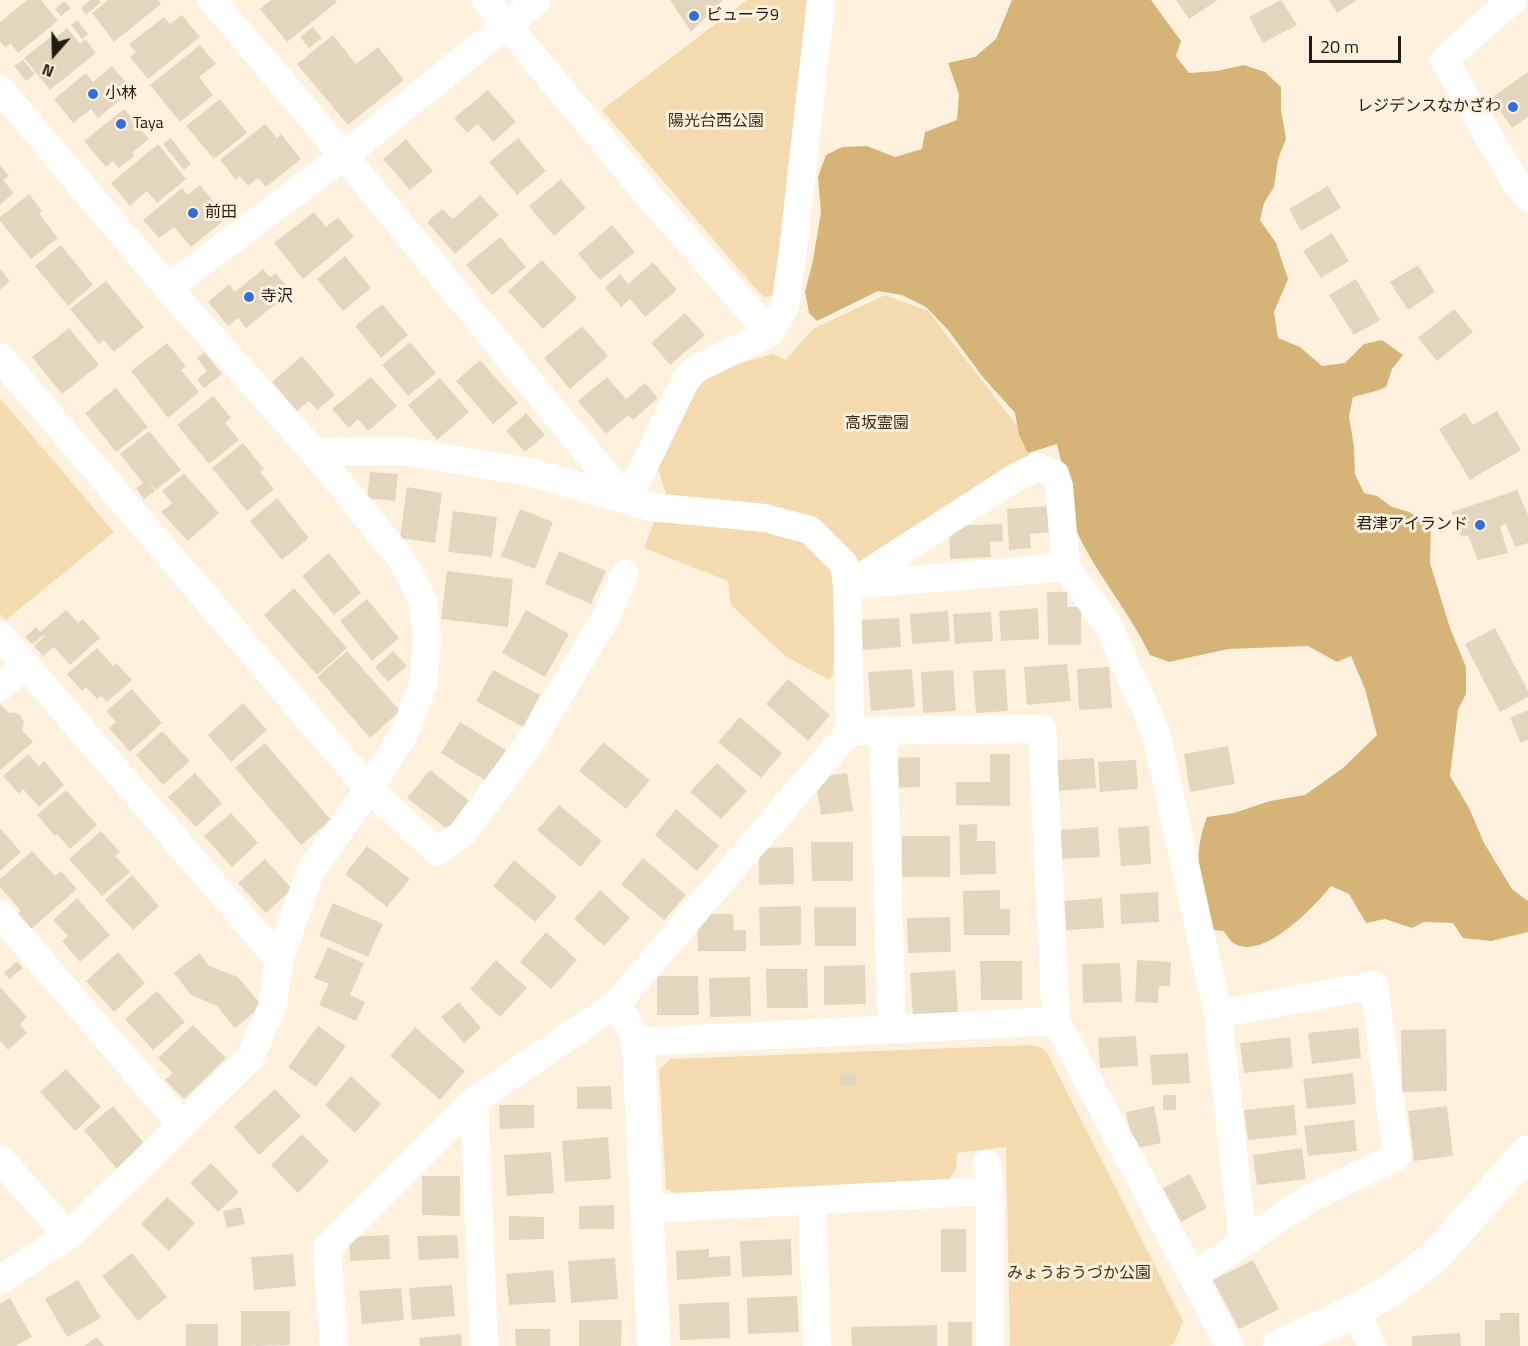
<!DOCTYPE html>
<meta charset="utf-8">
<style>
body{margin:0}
#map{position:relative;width:1528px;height:1346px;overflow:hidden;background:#fef2df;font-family:"Titillium Web",sans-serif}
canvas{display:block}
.north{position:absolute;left:24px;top:24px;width:60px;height:60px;-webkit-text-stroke:4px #fef2df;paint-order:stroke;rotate:200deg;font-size:16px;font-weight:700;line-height:24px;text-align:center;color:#201b13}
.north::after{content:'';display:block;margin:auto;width:21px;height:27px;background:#201b13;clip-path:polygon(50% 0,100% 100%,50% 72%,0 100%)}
.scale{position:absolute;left:1309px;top:36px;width:92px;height:27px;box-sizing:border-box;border:3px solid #201b13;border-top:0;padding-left:8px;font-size:18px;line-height:21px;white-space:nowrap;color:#201b13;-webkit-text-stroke:4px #fef2df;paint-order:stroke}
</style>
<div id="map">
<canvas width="1528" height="1346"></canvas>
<div class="north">N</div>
<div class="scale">20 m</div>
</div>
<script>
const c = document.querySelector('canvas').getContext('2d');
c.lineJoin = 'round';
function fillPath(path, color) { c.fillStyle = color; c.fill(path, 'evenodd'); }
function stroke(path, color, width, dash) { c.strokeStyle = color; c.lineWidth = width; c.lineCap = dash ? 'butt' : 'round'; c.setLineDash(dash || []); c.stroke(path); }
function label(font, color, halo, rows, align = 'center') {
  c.font = font + ' "Titillium Web","Noto Sans JP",sans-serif'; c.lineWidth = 6; c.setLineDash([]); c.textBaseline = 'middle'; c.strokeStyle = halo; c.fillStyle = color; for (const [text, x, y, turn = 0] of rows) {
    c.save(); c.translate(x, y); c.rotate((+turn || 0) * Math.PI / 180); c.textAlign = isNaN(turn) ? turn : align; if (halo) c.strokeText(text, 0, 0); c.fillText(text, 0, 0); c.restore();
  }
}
fillPath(new Path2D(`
 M747,0H809L776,295L763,297L602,110Z
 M885,295L928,311L1032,445L1027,459L857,567L831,539L667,497L658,468L702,379L716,370L773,354L785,360L813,329Z
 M0,398L114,532L6,620L0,614Z
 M657,514L806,534L834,566L838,605L833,675L829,680L785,656L731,605L728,581L644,548Z
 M1031,1045L1042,1048L1048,1054L1183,1321L1174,1344L1169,1346H1010L1006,1147L957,1153L956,1170L949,1179L675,1193L666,1189L659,1069L671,1059Z`), '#f3daaf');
fillPath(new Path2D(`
 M1012,0H1151L1181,41L1176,56L1189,73L1217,71L1244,65L1265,72L1281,87V109L1286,139L1278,159L1274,187L1264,203L1260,220L1276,243L1288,279L1274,312L1278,338L1300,347L1322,366L1345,363L1364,344L1382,340L1403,355L1392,369L1386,387L1376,391L1353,397L1349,416L1354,447L1355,474L1364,493L1377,496L1392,507L1409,512L1431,525L1430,563L1450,628L1466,667V694L1458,710L1450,776L1469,808L1484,843L1512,889L1528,901V932L1491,941L1463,938L1453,923L1424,922L1412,928L1385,919L1366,923L1349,894L1331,886C1315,906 1261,964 1232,942C1229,939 1226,934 1223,931L1213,930C1202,885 1190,862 1207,817L1234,813L1270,801L1305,795L1343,768L1377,735L1365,689L1351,656L1337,662L1308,646L1228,649L1169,662L1150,655C1127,607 1089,566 1070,516C1066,507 1068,495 1066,485C1064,471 1060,458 1057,444L1028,453L1019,435L1015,413L982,376L948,330L926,307L902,295L878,291L817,321L809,313L805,292L813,260L821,212L818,177L826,155L842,147L867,146L895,157L922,149L925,132L957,120L959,94L948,63L975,57L996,39Z`), '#d6b477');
fillPath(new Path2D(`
 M27,0H41L58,21L18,53L10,43L5,48L0,41V22Z
 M90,0H99L101,2L86,15L81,8Z
 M108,0H158L161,4L114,42L92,13Z
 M271,0H335L337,2L287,42L260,9Z
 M670,0H723L691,32Z
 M1176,0H1218L1189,19Z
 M1281,0L1297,25L1263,43L1249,17Z
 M1329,0H1357L1337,13Z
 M64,1L71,8L61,16L55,9Z
 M182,15L200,37L148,79L130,57L136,52L129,44L164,17L170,24Z
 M77,20L88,34L82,39L71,25Z
 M313,27L322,38L309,48L300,37Z
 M67,28L80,44L85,39L96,53L50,90L24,58L52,36L55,38Z
 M333,35L356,64L378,47L404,80L348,125L297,64Z
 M200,45L216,64L199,77L213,95L180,122L150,85Z
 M23,60L35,74L26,81L14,66Z
 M112,66L132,90L98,118L91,109L73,123L54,99L86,73L93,82Z
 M1528,72V117L1512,128L1491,98Z
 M488,90L516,122L493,142L478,124L467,133L454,118Z
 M220,99L247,133L214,159L186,126Z
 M124,109L149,139L132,153L134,156L119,168L113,161L106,167L84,141Z
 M265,124L277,138L281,134L301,159L266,187L258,178L248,186L240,176L236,180L220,160Z
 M171,138L191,164L184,170L163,144Z
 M518,138L546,171L517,195L489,162Z
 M406,139L433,171L410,190L383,159Z
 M158,144L186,179L157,203L147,191L130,206L111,183Z
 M0,165L9,176L3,180L14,193L0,205Z
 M561,179L586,208L554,236L529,206Z
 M200,185L227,218L191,247L174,227L159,238L143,220L182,188L188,195Z
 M1328,186L1341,208L1301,231L1289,209Z
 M29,194L42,211L39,214L58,238L31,259L0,221V217Z
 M480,195L499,215L455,254L427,222L442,209L453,219Z
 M314,212L326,227L338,217L354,237L303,279L274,243Z
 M612,225L635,252L600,280L578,254Z
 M1332,233L1349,261L1321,278L1303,251Z
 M500,237L526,267L492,295L466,265Z
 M61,245L93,285L68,306L35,266Z
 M345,256L371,288L343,311L317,279Z
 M542,260L577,298L543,329L508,291Z
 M653,262L677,290L645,317L630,299L621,307L605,288L620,274L628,284Z
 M1418,265L1435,292L1408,310L1390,282Z
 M0,269L10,281L0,290Z
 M263,269L270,277L276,273L291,292L246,328L238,318L228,326L208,302L229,284L235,292Z
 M1356,279L1380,320L1354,335L1329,295Z
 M106,281L144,327L114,352L104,340L99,344L70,309Z
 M382,304L408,335L381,358L355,326Z
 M1454,309L1473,332L1437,361L1418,338Z
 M685,313L705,335L670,365L651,343Z
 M582,326L608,356L570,389L544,358Z
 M69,328L99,365L62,394L32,357Z
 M410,342L436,373L408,396L382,365Z
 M167,343L186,366L181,370L199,392L168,418L131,371Z
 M204,352L222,374L204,388L197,380L207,371L197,358Z
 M302,356L335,395L317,410L309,401L297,411L272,382Z
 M480,360L518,403L493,424L456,381Z
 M371,377L397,406L368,431L358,419L349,428L332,409Z
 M607,377L626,399L645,383L658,398L633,420L628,415L606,434L578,401Z
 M440,378L469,412L437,440L408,405Z
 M116,388L148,427L116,452L85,413Z
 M213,396L231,418L225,423L239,440L209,464L177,425Z
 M1497,411L1521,450L1470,480L1439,429L1465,413L1473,425Z
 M526,413L545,435L525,452L506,431Z
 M149,431L181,470L156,490L148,481L155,491L144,499L136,488L143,483L120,454Z
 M243,443L264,469L260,472L274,489L247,511L212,468Z
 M370,472L398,474L395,501L367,498Z
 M184,473L219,513L188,541L161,512L172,503L162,491Z
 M407,487L442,493L435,543L400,538Z
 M1517,490L1528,515V543L1515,547L1506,524L1500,526L1508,553L1478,560L1468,535L1461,537L1452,512Z
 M277,498L309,538L282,560L250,521Z
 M1049,506L1051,532L1030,534L1031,548L1009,550L1007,509Z
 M520,509L553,522L535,569L501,556Z
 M453,511L497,517L492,557L448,552Z
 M1002,524L1003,541L990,542L991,557L950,559L949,526Z
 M559,551L606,571L591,604L545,584Z
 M329,553L361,593L334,615L302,576Z
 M447,571L513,579L508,627L441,619Z
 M294,588L347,648L317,675L264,615Z
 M1047,592H1067V607H1081V645H1048Z
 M367,599L399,638L372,661L340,621Z
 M1038,608L1039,639L1001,641L999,611Z
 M66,610L78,623L83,619L100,638L70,665L54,647L43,656L34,646L45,636L44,635L32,644L25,637L36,627L40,632Z
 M526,610L569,634L545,677L502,653Z
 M948,611L950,641L912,644L910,614Z
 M991,612L993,641L955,644L953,614Z
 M899,618L901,647L863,650L861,620Z
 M1495,628L1528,691V697L1500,712L1465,644Z
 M97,648L113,666L116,663L132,680L107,702L101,696L97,699L86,687L82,691L67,674Z
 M347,651L400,711L370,738L317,677Z
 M393,651L407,666L388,682L375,667Z
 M1067,664L1071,701L1027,705L1024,667Z
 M1109,667L1112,708L1079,710L1077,669Z
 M912,669L915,707L871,711L868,672Z
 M1005,669L1008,711L976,713L973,671Z
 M493,670L540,695L523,727L476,701Z
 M953,670L956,711L923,713L921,672Z
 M788,679L830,715L808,741L766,704Z
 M132,689L162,723L130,752L109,728L116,722L106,711Z
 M243,703L267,730L231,762L208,735Z
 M0,704L9,713L13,712L20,715L24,722L22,730L33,742L0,770Z
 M1528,710V740L1521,743L1510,718Z
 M740,717L782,753L761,778L718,742Z
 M460,722L506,750L486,781L441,753Z
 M162,731L190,761L163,785L136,755Z
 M603,742L650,780L626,809L579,771Z
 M265,743L331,820L301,845L235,768Z
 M1228,746L1235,784L1190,792L1184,754Z
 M28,754L39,766L44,761L64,785L39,807L23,789L19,794L3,776Z
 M990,754H1010V806L956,805V782H990Z
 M920,757V787L891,788L890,758Z
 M1094,758L1096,788L1058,791L1056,760Z
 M1136,760L1138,789L1100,792L1098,762Z
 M717,763L747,791L721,819L690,792Z
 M430,770L472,803L450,831L407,798Z
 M195,773L222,803L196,827L168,797Z
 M847,773L853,811L821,815L815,777Z
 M66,790L97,825L70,849L57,834L55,836L37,815Z
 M559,805L602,841L580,867L537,830Z
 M676,809L719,846L697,871L655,835Z
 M231,813L258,843L232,867L204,836Z
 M977,824V841H995L996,874L960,875L959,825Z
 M1149,826L1151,864L1121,866L1118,828Z
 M1098,827L1100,857L1062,859L1060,830Z
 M0,828L21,852L0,871Z
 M101,831L120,852L115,856L130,872L102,896L69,859Z
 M902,836H950V877H902Z
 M811,842H853V881H812Z
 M367,846L410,879L387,907L345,874Z
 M793,847L794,884L759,885V848Z
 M32,851L55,876L61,871L77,889L30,930L16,915L21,911L0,887V879Z
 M643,858L686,895L664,920L621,884Z
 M265,859L292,889L266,913L238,883Z
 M514,860L557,897L535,922L493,886Z
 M132,875L159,906L133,930L105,900Z
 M600,890L630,918L604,946L574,919Z
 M1000,890V909H1010V935H964L963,891Z
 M1158,892L1159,922L1121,924L1120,894Z
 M77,898L110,935L80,962L62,941L68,936L53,920Z
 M1102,898L1104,928L1066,930L1064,901Z
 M333,903L383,924L368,957L319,936Z
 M801,906V945L760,946L759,907Z
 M814,907H856V946H815Z
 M697,914H733L734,930H746V951H698Z
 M950,917L951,952L908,953L907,918Z
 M546,932L577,960L551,989L520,962Z
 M328,947L364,963L350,995L365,1002L356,1021L319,1005L329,984L314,978Z
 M118,952L145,983L114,1012L86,981Z
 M199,953L209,966L238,977L262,1006L235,1028L217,1006L191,995L174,973Z
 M496,960L527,988L500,1017L470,989Z
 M1137,960L1171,962L1170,986H1159L1158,1003L1135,1002Z
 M17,961L23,968L9,979L4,973Z
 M980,961H1022V1000H981Z
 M1120,963L1122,1002L1083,1003L1082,964Z
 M865,965L866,1004L824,1005V966Z
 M766,969H807L808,1008H767Z
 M955,970L958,1012L913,1016L910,973Z
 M657,976H698L699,1015H657Z
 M750,977L751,1016L710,1017L709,978Z
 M0,987L27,1017L20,1024L27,1033L8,1050L0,1041Z
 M157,991L185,1022L153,1050L125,1019Z
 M459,1002L481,1028L464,1043L441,1017Z
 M193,1025L226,1058L184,1099L165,1080L173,1073L158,1058Z
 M318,1026L346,1046L316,1087L288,1067Z
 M415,1027L465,1071L440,1100L390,1056Z
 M1358,1028L1361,1058L1312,1064L1308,1033Z
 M1446,1029L1447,1091L1402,1092L1401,1030Z
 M1136,1036L1138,1066L1100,1068L1098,1038Z
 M1290,1037L1293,1068L1244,1073L1240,1043Z
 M1188,1053L1190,1083L1152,1085L1150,1055Z
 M66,1069L101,1107L75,1131L40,1092Z
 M857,1073V1086H840V1074Z
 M1353,1073L1356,1104L1307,1109L1303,1079Z
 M351,1076L381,1104L355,1133L325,1105Z
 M611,1086L612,1109H577V1087Z
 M275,1089L301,1116L259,1155L234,1127Z
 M1163,1095H1176V1110H1163Z
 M499,1105H534V1128L500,1129Z
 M1294,1105L1297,1135L1248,1140L1244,1110Z
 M113,1106L150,1150L121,1174L84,1130Z
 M1154,1106L1161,1143L1133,1149L1126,1112Z
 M1447,1106L1453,1156L1414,1161L1408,1111Z
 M1354,1120L1357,1151L1308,1156L1304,1126Z
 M302,1134L329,1161L298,1193L271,1165Z
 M608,1137L611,1179L565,1182L562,1141Z
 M1302,1148L1306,1179L1257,1185L1253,1155Z
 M551,1152L554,1193L507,1196L504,1155Z
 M211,1163L239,1192L218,1212L190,1183Z
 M1190,1174L1207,1208L1181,1222L1163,1188Z
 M422,1176H460V1216L422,1215Z
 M167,1197L195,1223L169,1251L141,1224Z
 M614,1205V1229H579V1206Z
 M241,1207L245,1224L227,1228L223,1211Z
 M509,1216L544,1217V1239L509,1240Z
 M941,1229H966V1272H941Z
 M389,1235L390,1259L350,1261L349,1237Z
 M457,1235L459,1258L419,1260L417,1236Z
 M791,1239L792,1275L742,1277L740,1241Z
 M709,1249V1257L730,1256L731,1276L677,1280L676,1251Z
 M132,1253L167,1297L138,1321L102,1276Z
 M293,1254L296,1286L254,1290L251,1257Z
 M615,1258L618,1299L571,1303L568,1261Z
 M1253,1260L1279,1309L1239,1329L1213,1280Z
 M553,1270L556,1302L509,1305L506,1274Z
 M78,1280L101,1318L67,1337L45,1299Z
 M452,1285L455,1316L412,1320L409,1288Z
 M401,1288L404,1320L362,1324L359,1291Z
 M797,1296L799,1332L748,1334L747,1298Z
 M10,1298L32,1337L16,1346H0V1304Z
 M729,1302L730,1338L680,1340L679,1304Z
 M241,1311H290V1345L241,1346Z
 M1500,1313H1519L1520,1346H1485V1320H1500Z
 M579,1320H622L621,1346H579Z
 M948,1322H972V1346H948Z
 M186,1324H218V1346H186Z
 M937,1325V1346H852L851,1327Z
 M515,1329H550V1346H516Z
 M1460,1333L1461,1346H1412V1336Z
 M461,1334L462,1346H420L419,1338Z
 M97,1337L104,1346H84Z`), '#e3d6be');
stroke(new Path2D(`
 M212,0L344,156L624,497L634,487L685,381L696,369L770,333L785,306L793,251L821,0
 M486,0L655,203L770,333
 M1512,0L1444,60L1514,180L1528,198
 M0,89L168,288L314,452L402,560L423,601L427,639L423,685L404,734L369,789L311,870L279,960L273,1005L249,1059L68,1236L0,1280
 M168,288L344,156L537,0
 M0,357L369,789L437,851L461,835L532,740L605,619L625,574
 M314,452L404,451L534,473L651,507L765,518L810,530L844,564L847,586L850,731L617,1003L474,1101L327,1248L334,1346
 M853,585L1066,567
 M847,586L1016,477L1037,467L1055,474L1059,486L1066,567L1108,625L1156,733L1218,1014L1243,1242
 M0,635L279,960
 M0,687L26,665
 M883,730L892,1029
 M850,731L1042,729L1056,1021L1230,1346
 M0,914L182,1125
 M617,1003L638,1042L1056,1021
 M474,1101L484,1346
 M0,1159L68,1236
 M987,1164L990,1191V1346
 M812,1200L817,1346
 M647,1209L990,1191
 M1193,1276L1305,1201L1397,1156L1374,985L1218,1014
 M1355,1311L1372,1346`), '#fff', 28);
stroke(new Path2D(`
 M638,1042L654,1346
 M1279,1346L1355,1311L1393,1289L1435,1256L1528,1152`), '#fff', 33);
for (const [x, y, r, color] of [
 [694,16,6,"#346ddc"],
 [93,94,6,"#346ddc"],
 [1513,107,6,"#346ddc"],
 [121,124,6,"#346ddc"],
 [193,213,6,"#346ddc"],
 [249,297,6,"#346ddc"],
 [1480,525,6,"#346ddc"]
]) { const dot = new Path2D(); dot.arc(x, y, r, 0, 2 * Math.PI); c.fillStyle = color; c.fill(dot); stroke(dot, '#fef2df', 2); }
label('16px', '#201b13', '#fef2df', [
 ["ビューラ9",706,16],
 ["小林",105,94],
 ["レジデンスなかざわ",1501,107,"right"],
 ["Taya",133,124],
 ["前田",205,213],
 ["寺沢",261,297],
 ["君津アイランド",1468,525,"right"]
], 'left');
label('16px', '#3c2d11', '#fef2df', [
 ["陽光台西公園",716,122],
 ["高坂霊園",877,424],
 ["みょうおうづか公園",1079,1274]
]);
</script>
